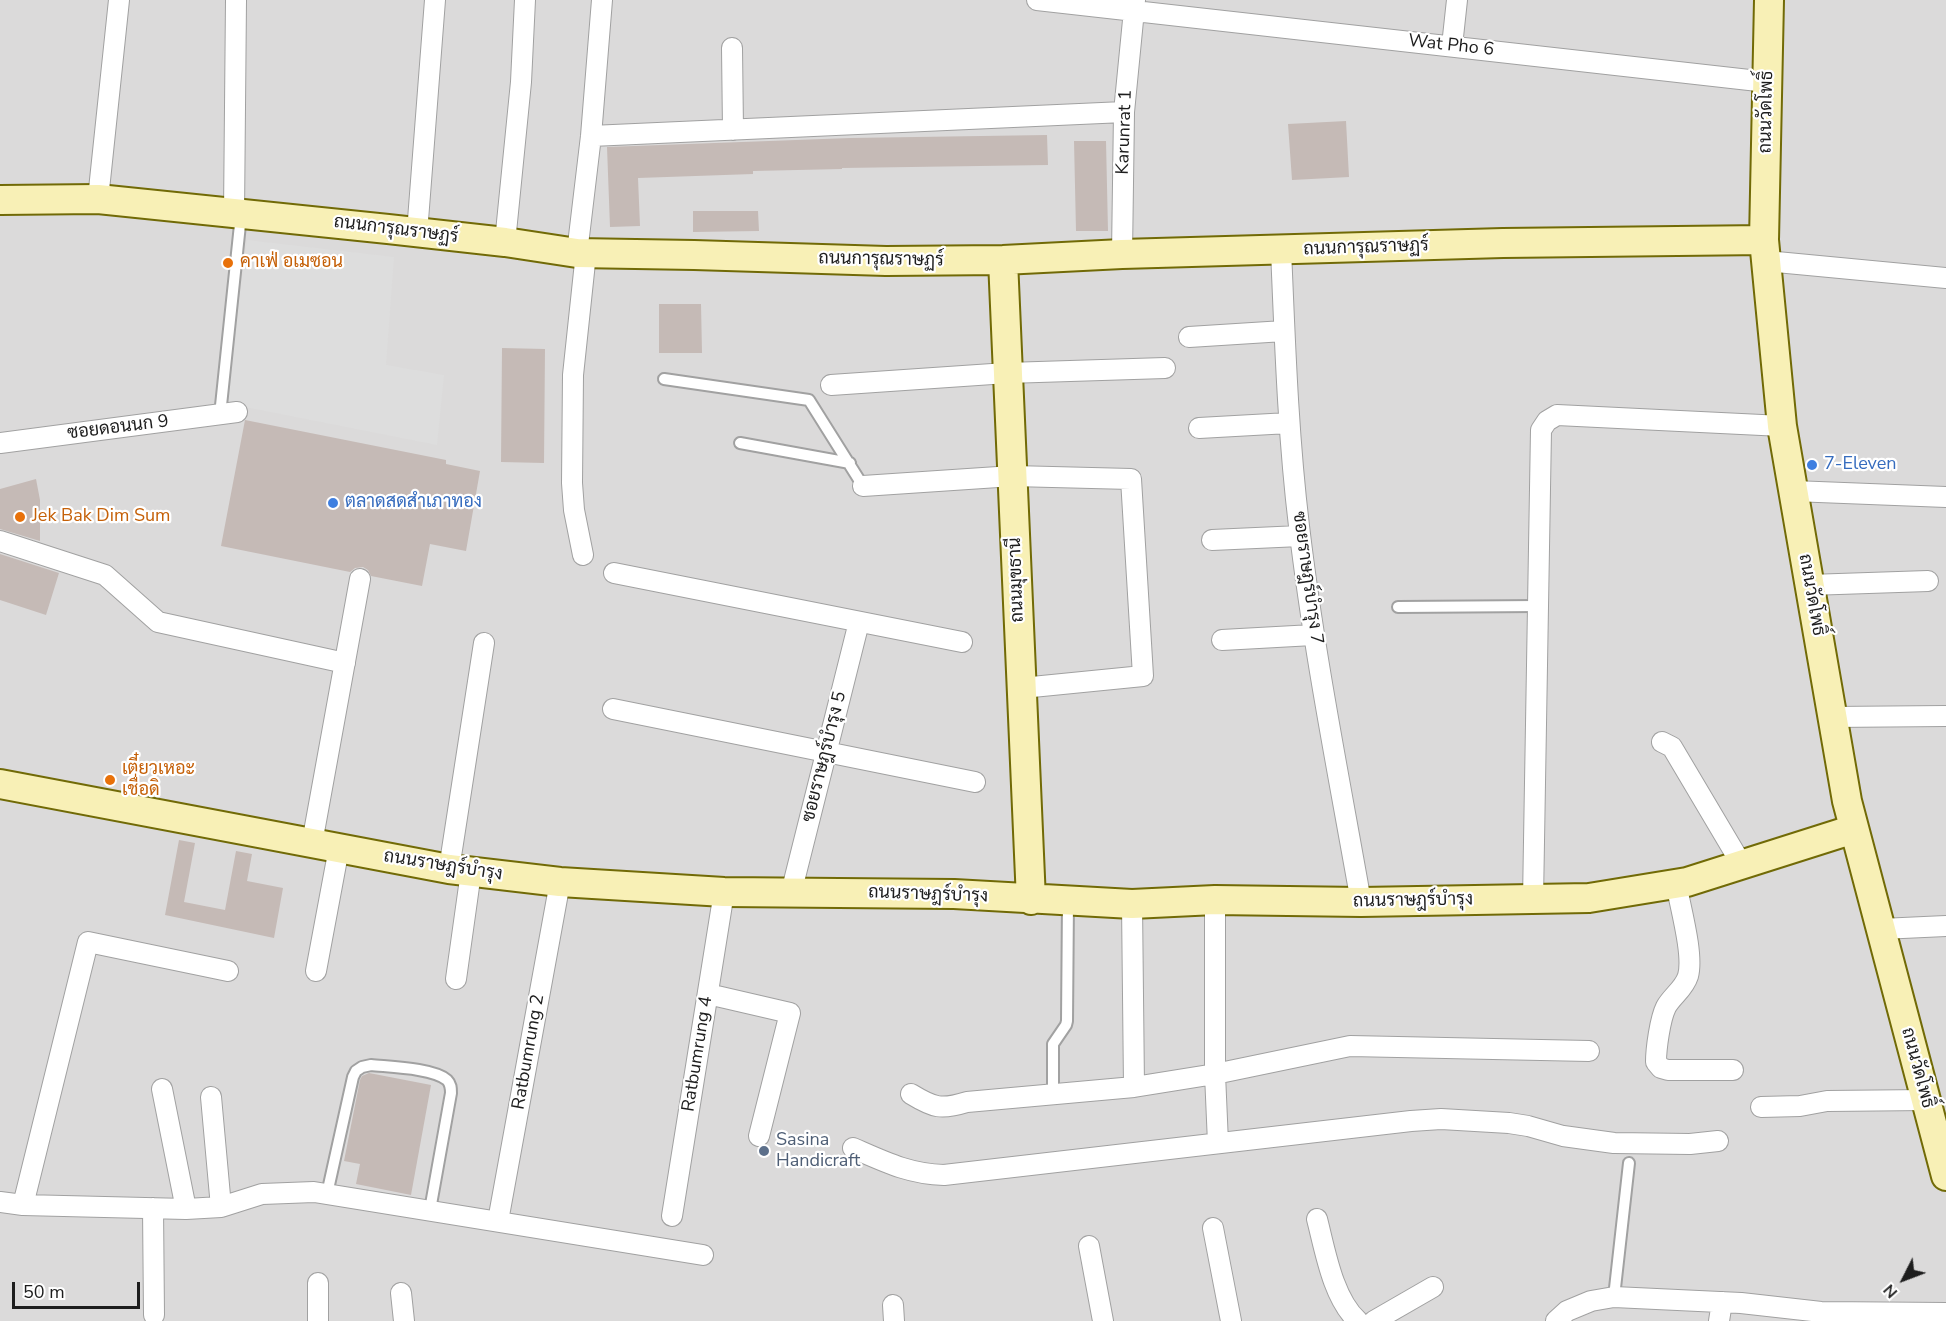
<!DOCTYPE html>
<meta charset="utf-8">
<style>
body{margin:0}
#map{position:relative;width:1946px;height:1321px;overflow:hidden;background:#eee8e3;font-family:"Nunito Sans",sans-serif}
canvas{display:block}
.north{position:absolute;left:1874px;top:1249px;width:60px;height:60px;-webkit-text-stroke:4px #fff;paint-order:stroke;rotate:228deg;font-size:16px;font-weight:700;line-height:24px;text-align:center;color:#1d1d1d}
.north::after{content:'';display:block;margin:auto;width:21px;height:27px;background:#1d1d1d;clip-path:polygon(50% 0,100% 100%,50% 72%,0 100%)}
.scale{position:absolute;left:12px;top:1282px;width:128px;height:27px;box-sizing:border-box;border:3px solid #1d1d1d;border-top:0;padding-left:8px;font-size:18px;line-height:21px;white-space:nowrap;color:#1d1d1d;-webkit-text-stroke:4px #fff;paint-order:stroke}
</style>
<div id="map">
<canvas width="1946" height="1321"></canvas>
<div class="north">N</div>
<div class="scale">50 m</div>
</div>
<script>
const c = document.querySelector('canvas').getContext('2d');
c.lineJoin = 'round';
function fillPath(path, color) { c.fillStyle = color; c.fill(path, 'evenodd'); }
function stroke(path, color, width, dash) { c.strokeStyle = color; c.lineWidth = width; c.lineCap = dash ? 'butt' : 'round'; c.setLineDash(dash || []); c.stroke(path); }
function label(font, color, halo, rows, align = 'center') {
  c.font = font + ' "Nunito Sans",Sarabun,sans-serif'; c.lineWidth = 4.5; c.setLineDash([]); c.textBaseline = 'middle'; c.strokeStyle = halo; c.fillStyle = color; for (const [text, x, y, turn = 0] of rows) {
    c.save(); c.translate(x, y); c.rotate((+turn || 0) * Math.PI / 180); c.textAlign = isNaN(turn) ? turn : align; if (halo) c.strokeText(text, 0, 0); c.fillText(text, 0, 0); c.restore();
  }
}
fillPath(new Path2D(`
 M0,0H1946V1321H0Z`), '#dbdada');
fillPath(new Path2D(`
 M247,240L394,257L386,365L444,375L437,445L225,403Z`), '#ddd');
fillPath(new Path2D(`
 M1346,121L1349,177L1292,180L1288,124Z
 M1047,135L1048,165L842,168V169L753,171V174L638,178L640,226L610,227L607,147L850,138Z
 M1074,141H1106L1108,231H1076Z
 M693,211H758L759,231L693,232Z
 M659,304H701L702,353H659Z
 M502,348L545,349L544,463L501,462Z
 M245,420L446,460V464L480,471L466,551L430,544L422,586L371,576L368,570L363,567L355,568L350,572L221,546Z
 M36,479L40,500V541L0,529V489Z
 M0,554L59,573L46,615L0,600Z
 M179,840L195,843L184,902L225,910L236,851L252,854L247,881L283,888L274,938L165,915Z
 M369,1073L431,1085L411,1195L356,1184L360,1164L344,1161L360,1080L362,1076Z`), '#c5bab6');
const lane = new Path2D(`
 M664,379L809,400L863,486
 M220,415L241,215
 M740,443L850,463
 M1398,607L1538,606
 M1053,1094V1044L1066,1025L1067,1021L1068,901
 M327,1194L353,1077L356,1071L362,1067L371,1065C389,1067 433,1068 447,1080C451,1084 451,1088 451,1093L430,1210
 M1614,1297L1629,1163`);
const street = new Path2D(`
 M1037,0L1767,82
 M1452,46L1457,0
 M732,48L733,130
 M591,136L1124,112
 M98,199L119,0
 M234,214L236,0
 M417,233L435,0
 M505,242L521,82L525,0
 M1281,250C1285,343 1288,435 1299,526C1314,653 1339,777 1361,902
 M577,253L591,136L602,0
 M1122,254L1124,112L1135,0
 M1766,261L1946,278
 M1189,337L1284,331
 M831,385L1007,373L1165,368
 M1199,428L1289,423
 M0,443L237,412
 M863,486L1013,476L1131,479L1143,676L1022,688
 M1793,491L1946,497
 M1212,540L1300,536
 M0,541L105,575L158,622L345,663
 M583,555L574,510L572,483L573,375L586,253
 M614,573L962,642
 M1809,585L1928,581
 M1222,640L1313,635
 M613,709L975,782
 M1832,717L1946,716
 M1662,742L1672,747L1742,865
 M312,843L360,579
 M449,869L484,643
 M1676,883C1680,906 1694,955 1688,976C1684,989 1672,996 1666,1007C1660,1019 1656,1049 1656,1062L1661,1068L1668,1070H1733
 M791,893L859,622
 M1215,900V1074L1218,1143
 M1533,900L1541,430L1547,421L1557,415L1782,426
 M1132,904L1134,1087
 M1881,929L1946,926
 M316,971L339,848
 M456,979L471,872
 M708,994L790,1013L759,1136
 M162,1089L186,1209
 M911,1094C934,1108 941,1110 967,1102L1134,1087L1215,1074L1350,1046L1589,1051
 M211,1097L221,1207
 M1761,1107L1800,1106L1827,1101L1926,1100
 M853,1148C885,1162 909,1174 944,1175L1411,1121L1441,1119L1509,1123L1528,1126L1563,1136L1614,1143L1690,1144L1718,1141
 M0,1202L23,1205L186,1209L221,1207L262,1194L314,1192L703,1255
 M23,1205L88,942L228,971
 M153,1208L154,1315
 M672,1216L724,892
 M1317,1219C1325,1250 1333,1299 1358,1321
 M498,1221L560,882
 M1213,1228L1231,1321
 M1089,1246L1103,1321
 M401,1293L404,1321
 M893,1305L894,1321
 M318,1321V1283
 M1374,1321L1433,1287
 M1556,1321L1567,1311L1591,1301L1614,1297L1741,1303L1821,1312L1946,1313
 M1719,1321L1722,1302`);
const secondary = new Path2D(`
 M1769,0L1764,240L1782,426L1847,801L1946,1176
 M0,200L98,199L388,229L505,242L577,253L694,255L886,261L1003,260L1122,254L1503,243L1764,240
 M1003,260L1031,900
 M0,784L449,869L560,882L724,892L954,894L1132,904L1215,900L1361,902L1589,898L1687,882L1854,829`);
stroke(lane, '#a1a1a1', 14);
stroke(street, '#a1a1a1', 22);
stroke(secondary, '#716a06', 32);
stroke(lane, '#fff', 10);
stroke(street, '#fff', 20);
stroke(secondary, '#f8f0b6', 28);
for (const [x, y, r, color] of [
 [228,263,6,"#e8710a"],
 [1812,465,6,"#3f7fe0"],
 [333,503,6,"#3f7fe0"],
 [20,517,6,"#e8710a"],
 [110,780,6,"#e8710a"],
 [764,1151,6,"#5c6f8a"]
]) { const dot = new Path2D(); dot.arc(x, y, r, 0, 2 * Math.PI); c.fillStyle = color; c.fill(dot); stroke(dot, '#fff', 2); }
label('18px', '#1d1d1d', '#fff', [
 ["Wat Pho 6",1451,46,6],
 ["ถนนวัดโพธิ์",1767,112,-89],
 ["Karunrat 1",1125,132,-88],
 ["ถนนการุณราษฏร์",396,230,7],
 ["ถนนการุณราษฏร์",1366,248,-2],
 ["ถนนการุณราษฏร์",881,260,1],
 ["ซอยดอนนก 9",118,428,-7],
 ["ซอยราษฎร์บำรุง 7",1307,578,82],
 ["ถนนมุขธานี",1017,580,-92],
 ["ถนนวัดโพธิ์",1811,595,80],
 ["ซอยราษฎร์บำรุง 5",825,757,-76],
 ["ถนนราษฎร์บำรุง",443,866,9],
 ["ถนนราษฎร์บำรุง",928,895,2],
 ["ถนนราษฎร์บำรุง",1413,901,-1],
 ["Ratbumrung 2",529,1052,-80],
 ["Ratbumrung 4",698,1054,-81],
 ["ถนนวัดโพธิ์",1917,1068,75]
]);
label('18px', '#c56008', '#fff', [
 ["คาเฟ่ อเมซอน",240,263],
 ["Jek Bak Dim Sum",32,517],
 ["เตี๋ยวเหอะ",122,770],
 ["เชื่อดิ",122,791]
], 'left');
label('18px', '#366cbe', '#fff', [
 ["7-Eleven",1824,465],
 ["ตลาดสดสำเภาทอง",345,503]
], 'left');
label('18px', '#4e5e75', '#fff', [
 ["Sasina",776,1141],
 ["Handicraft",776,1162]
], 'left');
</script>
